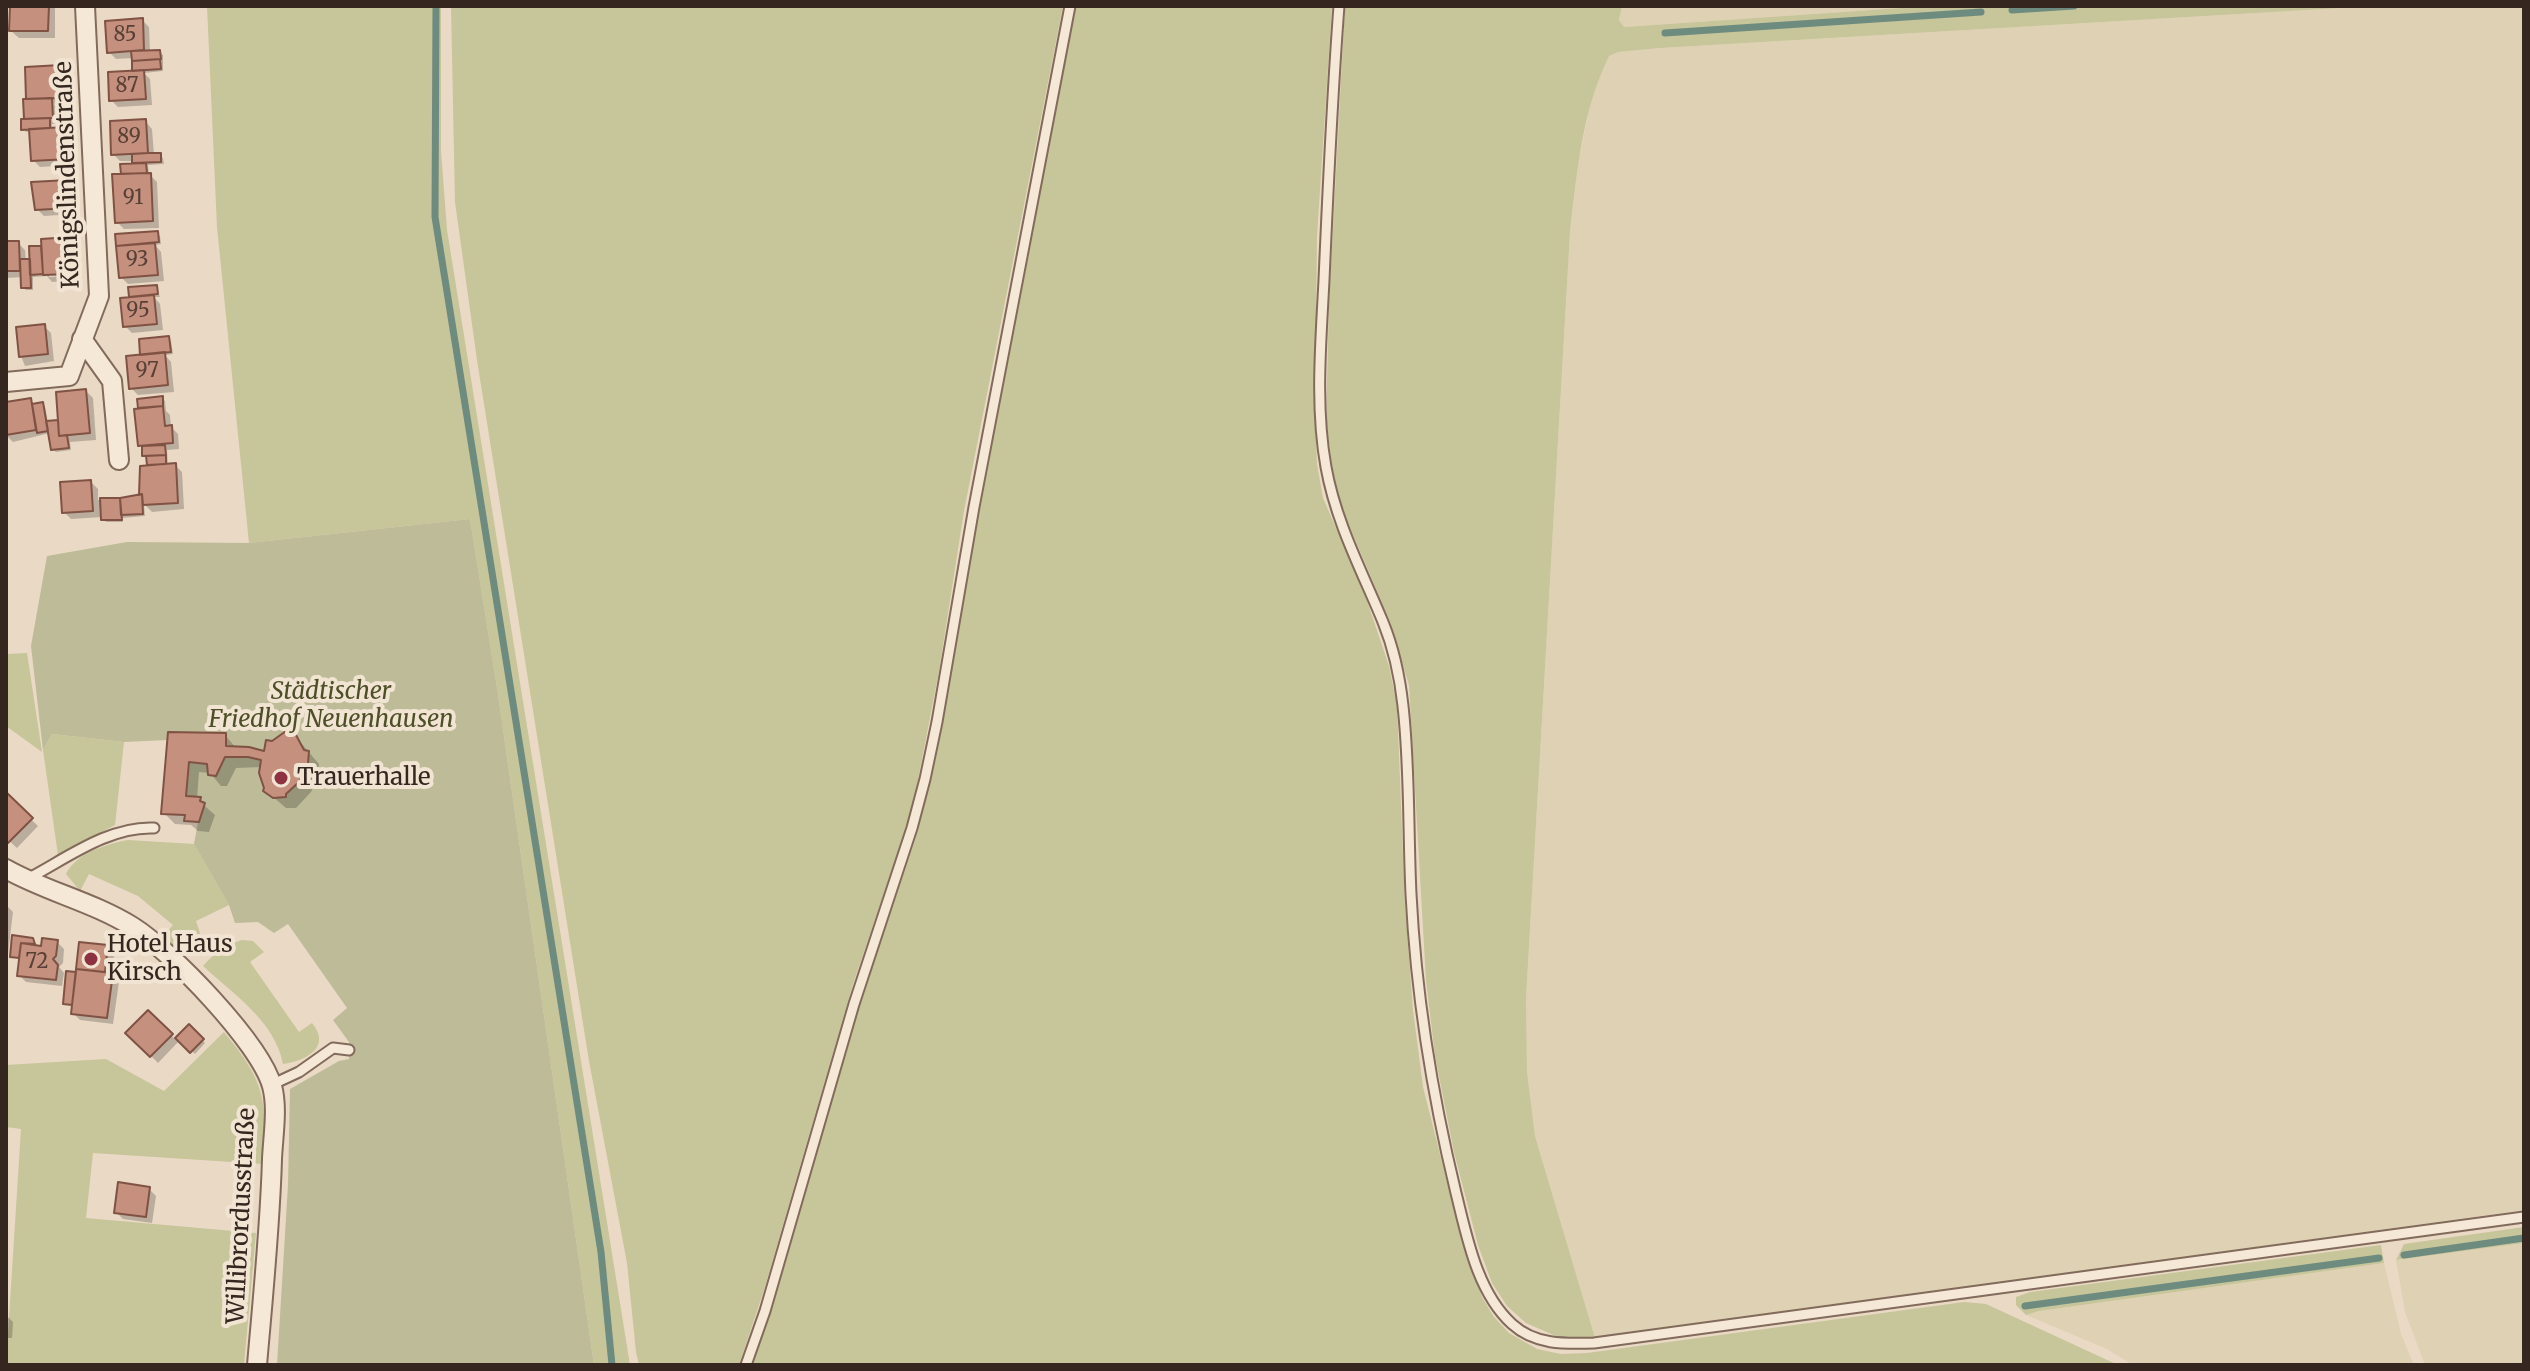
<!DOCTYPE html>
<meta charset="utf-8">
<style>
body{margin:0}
#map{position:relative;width:2530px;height:1371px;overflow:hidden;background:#ead9c5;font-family:Merriweather,serif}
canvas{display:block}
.frame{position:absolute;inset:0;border:8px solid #35261f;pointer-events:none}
</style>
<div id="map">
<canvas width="2530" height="1371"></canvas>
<div class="frame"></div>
</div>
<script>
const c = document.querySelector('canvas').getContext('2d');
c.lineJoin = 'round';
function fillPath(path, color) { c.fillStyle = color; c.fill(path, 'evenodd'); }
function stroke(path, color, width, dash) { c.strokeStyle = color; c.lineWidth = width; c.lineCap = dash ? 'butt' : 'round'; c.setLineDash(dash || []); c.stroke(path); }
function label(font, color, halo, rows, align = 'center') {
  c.font = font + ' Merriweather,serif'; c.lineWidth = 8; c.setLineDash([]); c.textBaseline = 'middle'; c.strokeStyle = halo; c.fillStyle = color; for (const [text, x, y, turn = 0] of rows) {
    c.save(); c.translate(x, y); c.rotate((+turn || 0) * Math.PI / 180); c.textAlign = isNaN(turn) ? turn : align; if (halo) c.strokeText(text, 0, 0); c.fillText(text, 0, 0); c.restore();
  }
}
fillPath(new Path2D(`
 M1622,6H1930L1624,27L1619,20Z
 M2375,6H2524V1210L1595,1338L1535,1136L1527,1072L1526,998L1570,232L1578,164L1589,111L1597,81L1609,56L1618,52L1660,48Z
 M2524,1243V1365H2425L2405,1312L2396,1260Z
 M2384,1263L2401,1334L2414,1365H2133L2107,1349L2026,1315L2039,1311Z`), '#dfd1b3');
fillPath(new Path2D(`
 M207,6H441V151L447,230L630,1365H594L498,694L470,519L249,543L217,227Z
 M451,6H1063L964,511L939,671L912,811L853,984L764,1290L739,1365H639L636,1352L627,1263L589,1061L477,360L455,202Z
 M1076,6H1332L1317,236L1315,414L1317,464L1323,498L1365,595L1389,666L1397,705L1405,905L1413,1010L1423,1087L1459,1229L1482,1297L1494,1317L1509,1333L1537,1349L1561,1354L1587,1353L1964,1302L1986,1304L2118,1365H750L765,1327L856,1016L915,840L934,763L994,429Z
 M1345,6H1622L1619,20L1624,27L1930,6H2244L2245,8L2375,6L1660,48L1618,52L1609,56C1582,111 1577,172 1570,232L1526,998L1527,1072L1535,1136L1595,1338L1558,1337L1526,1323L1507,1306L1492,1283L1478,1245L1454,1152L1435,1056L1426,980L1409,685L1389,619L1345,516L1335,484L1326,423L1329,303Z
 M27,653L42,752L6,726V654Z
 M52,734L124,742L115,825L58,855L43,750Z
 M128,840L194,844L229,905L196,921L202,939C183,948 179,953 162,938L173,925L138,896L89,874L80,891L66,874C76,853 107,844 128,840Z
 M242,940L253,941L264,952L250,962L299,1032L312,1023C332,1047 306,1061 283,1064C275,1021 233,994 203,966C213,954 226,945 242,940Z
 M224,1032C266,1083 267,1099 263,1164L93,1153L86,1218L256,1233L244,1365H6L21,1129L6,1127V1065L106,1059L164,1091Z
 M2524,1227V1243L2396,1260L2404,1244Z
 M2381,1245L2384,1263L2039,1311L2026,1315L2016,1305V1297L2030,1292Z`), '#c7c59a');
fillPath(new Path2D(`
 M470,519L498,694L594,1365H277L288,1185L290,1089L339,1061L349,1059V1042L333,1020L347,1008L288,924L274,933L258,922L235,923L229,905L194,844L198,822L184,821V815L161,814L167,740L124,742L52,734L43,750L31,646L47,556L127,542L249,543Z`), '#bdbb98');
fillPath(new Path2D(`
 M12,6H55V38H19L11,31Z
 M142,20L149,27L150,52H160L163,55V71L144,73L150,79L152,105L118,107L111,100L134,73L133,58L116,59L109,52Z
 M60,67L67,75L68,104H58L59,124H52V130L66,129L73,136L75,165L40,167L33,160L31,131L26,132L23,129Z
 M145,121L152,129L154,155H160L163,158L164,164L148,165L149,174L157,182L159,228L124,229L117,222L123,176L134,165V161H120L113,154Z
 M67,182L74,189L76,214L44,216L37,209Z
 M157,233L160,236L161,244L155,245L161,252L164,281L128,284L121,277L117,236Z
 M70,239L77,246L78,271L49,273V277L79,275V280L52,282L47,276L33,277V290H26L23,287V277L6,278V243H18L25,250L26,261H32L40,248L44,251Z
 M156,287L160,297H154L160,304L163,330L132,333L125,326L131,299L130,289Z
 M44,326L51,333L54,361L25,366L21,356Z
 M168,338L171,341L173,354L165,355L171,362L174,392L138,395L131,388L143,357Z
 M86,391L93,398L96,440L70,442L71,450L56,452L53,449L50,433L13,442L6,435V404L30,400L35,405L42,404L45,407L48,423L57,422Z
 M162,398L165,401L166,411L170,415L171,427L178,434L179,449L167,450L168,466L175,465L182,472L184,509L152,512L144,504L145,516L122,518L123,522H106L103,517L71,519L64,512L91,482L98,489V500L141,496L140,479L164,466V462L148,459L140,445L143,410L140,407Z
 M170,734L225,735L236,748L265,753L295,736L319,764L318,775L311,792L296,808H286L266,791L262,767L236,768L227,786H221L210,773L199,772L197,799L215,815L209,832L198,831L191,825L175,824L164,813Z
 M6,795L38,826L17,848L6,838Z
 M6,905L13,912L8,954L6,953Z
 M14,937L32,940L39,947L57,942L64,949L63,963L59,967L64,973L62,986L26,982L19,975L21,960L12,956Z
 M81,944L107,947L114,954L112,975L119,982L113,1024L80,1020L73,1013L74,1007L65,1003L78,976Z
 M148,1013L176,1040L189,1027L205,1043L195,1054L180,1040L158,1063L128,1033Z
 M149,1189L156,1196L152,1223L123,1219L116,1212Z
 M6,1315L13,1322L12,1338H7V1341Z`), '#0003');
stroke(new Path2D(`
 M436,6L435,217L601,1252L612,1365
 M2012,10L2074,6
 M1665,33L1981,12
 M2404,1255L2524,1238
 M2025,1306L2379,1258`), '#6e8b7f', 7);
const building = new Path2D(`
 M10,6H49L48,31H9Z
 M143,18L144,50L107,53L105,21Z
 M160,50L161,59L132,61L131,51Z
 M160,59L161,69L132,71V61Z
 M61,65L62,98L26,99L25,67Z
 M144,70L146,99L109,101L108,72Z
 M52,98L53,118L24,119L23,99Z
 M50,118V128L21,130V119Z
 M146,119L148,153L111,155L110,121Z
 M67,127L69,159L31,161L29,129Z
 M148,153H161V162L132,163V154Z
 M146,163L147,173L121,174L120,164Z
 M151,173L153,221L115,223L112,174Z
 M68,180L70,208L35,210L31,182Z
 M158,231L159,242L116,246L115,234Z
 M71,237L73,274L43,275L41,239Z
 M6,241H19L20,271H6Z
 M155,243L158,275L119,278L116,246Z
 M29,246H41L43,274L30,275Z
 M20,259H30L31,288H21Z
 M157,285L158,294L129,297L128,287Z
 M154,295L157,324L123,327L120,298Z
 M45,324L48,354L19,357L16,327Z
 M169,336L171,352L140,355L139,339Z
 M165,352L168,385L129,389L126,356Z
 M86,389L90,433L59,436L56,392Z
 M163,396V406L138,408L137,399Z
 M31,398L36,430L6,435V402Z
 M43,402L48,431L37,433L32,404Z
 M163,406L165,426L172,425L173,443L138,446L134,409Z
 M58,420L59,436L67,435L69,448L51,450L46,421Z
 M165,445L166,455L142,456V446Z
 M166,455V464L147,465L146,456Z
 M176,463L178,503L143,505L142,494L139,495L140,466Z
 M91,480L93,511L62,513L60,482Z
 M142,494L143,514L121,515L120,498Z
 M100,498H120L122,520H101Z
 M286,731L296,735L304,750L309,751L308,763L300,781L286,794V797L273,798L263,791L264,788L259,773L261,760L248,757H225L216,776L208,775L207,764L189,762L186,796L201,797L200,801L205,803L199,822L184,821L185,815L161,814L168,732L226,733V746L249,747L264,751L266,740L272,741Z
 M6,792L33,818L8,843L6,840Z
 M12,935L33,938L35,944L21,943L19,958L10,957Z
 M42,938L58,940L56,956L53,959L58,965L56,980L17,976L21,943L41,946Z
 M79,942L108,945L105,972L76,969Z
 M76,969L113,973L107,1018L71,1014Z
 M66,971L76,972L72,1005L63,1004Z
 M148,1010L173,1034L150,1057L125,1033Z
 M189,1024L204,1039L190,1053L175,1038Z
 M118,1182L150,1187L146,1217L114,1213Z`);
fillPath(building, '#c5907e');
stroke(building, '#805244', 2);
const lane = new Path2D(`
 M1339,6C1332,97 1328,188 1324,280C1321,341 1315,406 1326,467C1336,523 1362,571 1383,622C1394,649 1400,678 1403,706C1410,768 1408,831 1411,894C1416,995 1432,1094 1456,1193C1467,1237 1477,1292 1512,1324C1535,1345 1564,1344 1594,1343L2524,1217
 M29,878C67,858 109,826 154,828
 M271,1085L299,1072L333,1048L349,1050
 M746,1365L765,1311L854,1004L912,828L925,779L937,722L974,507L1070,6`);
const street = new Path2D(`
 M82,339L112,381L119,460
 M6,382L69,376L99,296L85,6
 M6,869C47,892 93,902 133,927C171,951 260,1043 272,1086C278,1108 273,1136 272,1159C270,1228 263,1296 257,1365`);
stroke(lane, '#836b5c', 13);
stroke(street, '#836b5c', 22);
stroke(lane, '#f6e8d7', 9);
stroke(street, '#f6e8d7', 18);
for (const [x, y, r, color] of [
 [281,778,8,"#8d3241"],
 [91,959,8,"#8d3241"]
]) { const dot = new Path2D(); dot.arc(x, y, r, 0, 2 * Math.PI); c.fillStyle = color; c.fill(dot); stroke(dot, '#f2e4d3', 3); }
label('20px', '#594037', null, [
 ["85",125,35],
 ["87",127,86],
 ["89",129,137],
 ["91",133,198],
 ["93",137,260],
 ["95",138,311],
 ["97",147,371],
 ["72",37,962]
]);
label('24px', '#35261f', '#f2e4d3', [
 ["Königslindenstraße",68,175,-92],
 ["Willibrordusstraße",242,1216,-87]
]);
label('italic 24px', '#4c4f27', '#f2e4d3', [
 ["Städtischer",331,692],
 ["Friedhof Neuenhausen",331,720]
]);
label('24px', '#35261f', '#f2e4d3', [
 ["Trauerhalle",297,778],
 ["Hotel Haus",107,945],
 ["Kirsch",107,973]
], 'left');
</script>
